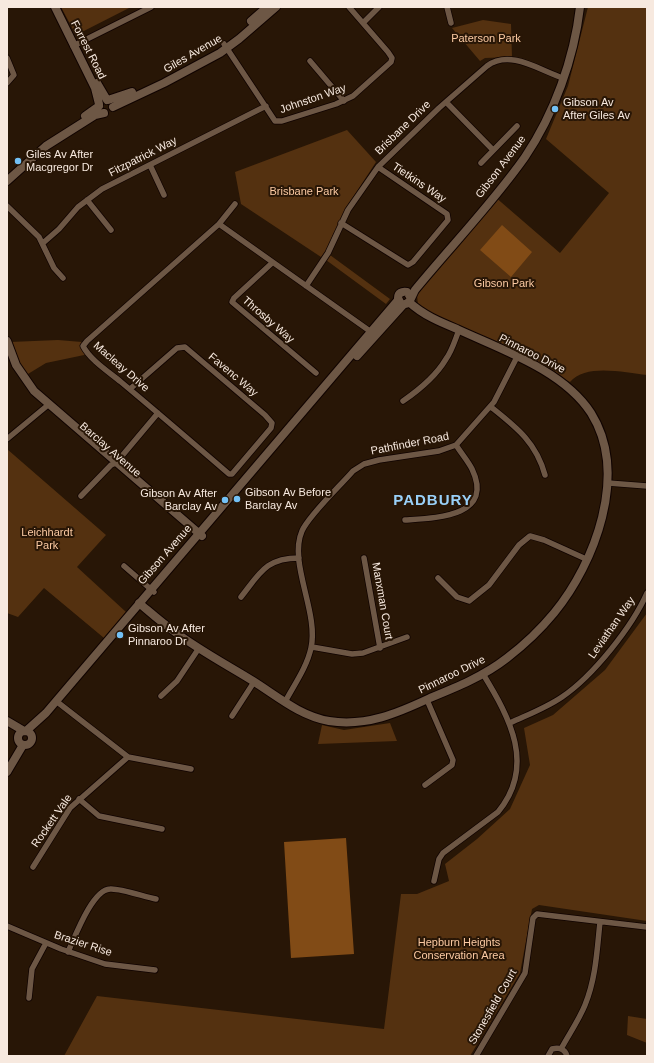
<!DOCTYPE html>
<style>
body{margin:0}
#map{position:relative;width:654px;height:1063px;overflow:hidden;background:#281606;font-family:Helvetica,sans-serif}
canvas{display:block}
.frame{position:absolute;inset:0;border:8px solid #f7e9df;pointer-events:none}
</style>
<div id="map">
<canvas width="654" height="1063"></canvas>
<div class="frame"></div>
</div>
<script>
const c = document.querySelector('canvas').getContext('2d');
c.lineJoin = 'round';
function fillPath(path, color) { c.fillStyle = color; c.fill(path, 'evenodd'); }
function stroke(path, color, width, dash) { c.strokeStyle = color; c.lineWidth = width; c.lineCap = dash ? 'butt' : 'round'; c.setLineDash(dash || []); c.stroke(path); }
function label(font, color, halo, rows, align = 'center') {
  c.font = font + ' Helvetica,sans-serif'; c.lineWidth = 4; c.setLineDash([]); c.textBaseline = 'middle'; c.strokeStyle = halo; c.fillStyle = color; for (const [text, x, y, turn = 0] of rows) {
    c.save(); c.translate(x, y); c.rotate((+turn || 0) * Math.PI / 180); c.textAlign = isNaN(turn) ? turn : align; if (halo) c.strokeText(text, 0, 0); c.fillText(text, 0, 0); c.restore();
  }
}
fillPath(new Path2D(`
 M61,7H131L76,35Z
 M588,7H647V375C625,373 586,363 570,382L446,322L418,305L417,295L494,196L560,253L609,193L546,139L568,86Z
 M483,20L511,24L512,57L485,58L480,61L452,28Z
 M347,130L376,162L346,208L334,241L321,257L241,204L235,172Z
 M330,255L390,299L386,304L326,260Z
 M58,340L82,342L89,354L46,363L23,377L10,342Z
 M7,449L106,535L77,567L126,612L104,638L44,588L18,617L7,613Z
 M647,613V921L539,905L532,909L520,973L470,1056H64L97,996L384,1029L401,894H417L449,881L445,864L477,839L510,809L530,765L524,728L553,715L605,670Z
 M390,723L397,741L318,744L322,725L344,730Z
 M628,1016L647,1019V1043L627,1035Z`), '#543110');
fillPath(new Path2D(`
 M502,225L532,252L511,277L480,250Z
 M346,838L354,954L291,958L284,842Z`), '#814b16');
const street = new Path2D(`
 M447,7L451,23
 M363,23L379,7
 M224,44L275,121H282L336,104L353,96L391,62L392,58L388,52L349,7
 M73,46L151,7
 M7,58L14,75L7,83
 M310,61L344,101
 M446,102L493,150
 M481,163L517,126
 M150,165L164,195
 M87,200L111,230
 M7,206L39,237L54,268L63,278
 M341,223L408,265L413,262L448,220L447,214L378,167
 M219,224L235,204
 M43,243L59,229L78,207L102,189L266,106
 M272,263L234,298L232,302L316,373
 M306,286L328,253L348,210L378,167L439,108L487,66C510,49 539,70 563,78
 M130,389L177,348L185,347L265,415L272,423L271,428L232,474H229C193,443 157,412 121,382C109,372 90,360 83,346L87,341L219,224L374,334
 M403,401C419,390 436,376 446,359C452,351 455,340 459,330
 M491,407C516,427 536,442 545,475
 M7,439L48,405
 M608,483L647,486
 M81,496L111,465L116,463L158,413
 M405,520C435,518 495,517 472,469C468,461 461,453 456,445
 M364,558L380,648
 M124,566L154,592
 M438,578L457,597L469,601L489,585L519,545L530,536L544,540L586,559
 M241,597C260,573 266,558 299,558
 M312,647L352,654L363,653L407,637
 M161,696L177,681L199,648
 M56,701L128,757L191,769
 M285,702C294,685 307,667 311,648C319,612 288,563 302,531C309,515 341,485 353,471L364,464L379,460L439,451L456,445L494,402L517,357
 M232,716L254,682
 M510,723C527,715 546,708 562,697C593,676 632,627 647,593
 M425,785L452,765L453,760L427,700
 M79,799L99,816L162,829
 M33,867L70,808L128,757
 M434,881L439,859L443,853L498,812C536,766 510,718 483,674
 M7,926L61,949L105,964L155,970
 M68,952C75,937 92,890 110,889C120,888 145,897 156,899
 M29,998L32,969L46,943
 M561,1049C569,1034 579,1020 585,1005C596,978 597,950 600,922
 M476,1056L525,973L533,918L537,914L647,927
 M548,1056L552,1049C559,1047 565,1049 567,1056`);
const secondary = new Path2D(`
 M55,7L95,88L99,104
 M251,21L267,7
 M97,83L107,100
 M108,100L132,92
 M113,107L164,83L220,53L239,39L276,7
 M85,116L99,106
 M7,181L46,146L95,115L104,113
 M411,298L407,292C402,291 398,293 398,298L401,304C410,306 411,297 415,290C451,246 492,204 525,157C554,114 574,59 580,7
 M7,341L16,365L34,391L202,536
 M357,356L403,305
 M139,603C151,613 162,623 175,632C199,650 227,665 253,681C277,696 300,716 329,721C366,727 398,713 430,698C457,687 484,676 507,658C524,645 540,630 554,613C595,563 629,474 591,413C563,370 502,350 457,329C440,322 423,315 409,302
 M7,721L24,731
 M18 738a7 7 0 1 1 14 0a7 7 0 1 1-14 0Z
 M26,731L46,713L398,300
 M7,772L23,745`);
stroke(street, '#100300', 7);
stroke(secondary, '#100300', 10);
stroke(street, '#6d5745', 5.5);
stroke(secondary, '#6d5745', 8);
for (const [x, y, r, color] of [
 [555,109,4,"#73c1f6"],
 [18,161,4,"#73c1f6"],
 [237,499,4,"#73c1f6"],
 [225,500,4,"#73c1f6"],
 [120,635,4,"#73c1f6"]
]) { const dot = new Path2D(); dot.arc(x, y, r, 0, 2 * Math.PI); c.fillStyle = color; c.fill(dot); stroke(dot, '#281606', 1.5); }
label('11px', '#fccaa3', '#281606', [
 ["Paterson Park",486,39],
 ["Brisbane Park",304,192],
 ["Gibson Park",504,284],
 ["Leichhardt",47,533],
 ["Park",47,546],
 ["Hepburn Heights",459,943],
 ["Conservation Area",459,956]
]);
label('11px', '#f7e9df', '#281606', [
 ["Forrest Road",88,50,63],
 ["Giles Avenue",193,54,-30],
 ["Johnston Way",313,99,-19],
 ["Brisbane Drive",403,128,-44],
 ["Fitzpatrick Way",143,157,-27],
 ["Gibson Avenue",501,167,-53],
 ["Tietkins Way",419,183,34],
 ["Throsby Way",268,320,41],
 ["Pinnaroo Drive",532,354,27],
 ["Macleay Drive",121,367,41],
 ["Favenc Way",233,375,40],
 ["Pathfinder Road",410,444,-11],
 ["Barclay Avenue",110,450,41],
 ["Gibson Avenue",165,555,-49],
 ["Manxman Court",382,601,80],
 ["Leviathan Way",612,628,-55],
 ["Pinnaroo Drive",452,675,-26],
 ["Rockett Vale",52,821,-55],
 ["Brazier Rise",83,944,18],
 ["Stonesfield Court",493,1007,-60]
]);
label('11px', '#f7e9df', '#281606', [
 ["Gibson Av",563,103],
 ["After Giles Av",563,116],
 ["Giles Av After",26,155],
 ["Macgregor Dr",26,168],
 ["Gibson Av Before",245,493],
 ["Barclay Av",245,506],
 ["Gibson Av After",217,494,"right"],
 ["Barclay Av",217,507,"right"],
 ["Gibson Av After",128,629],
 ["Pinnaroo Dr",128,642]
], 'left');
c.letterSpacing = '1px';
label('bold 15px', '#99d0f8', '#281606', [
 ["PADBURY",433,501]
]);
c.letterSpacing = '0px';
</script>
